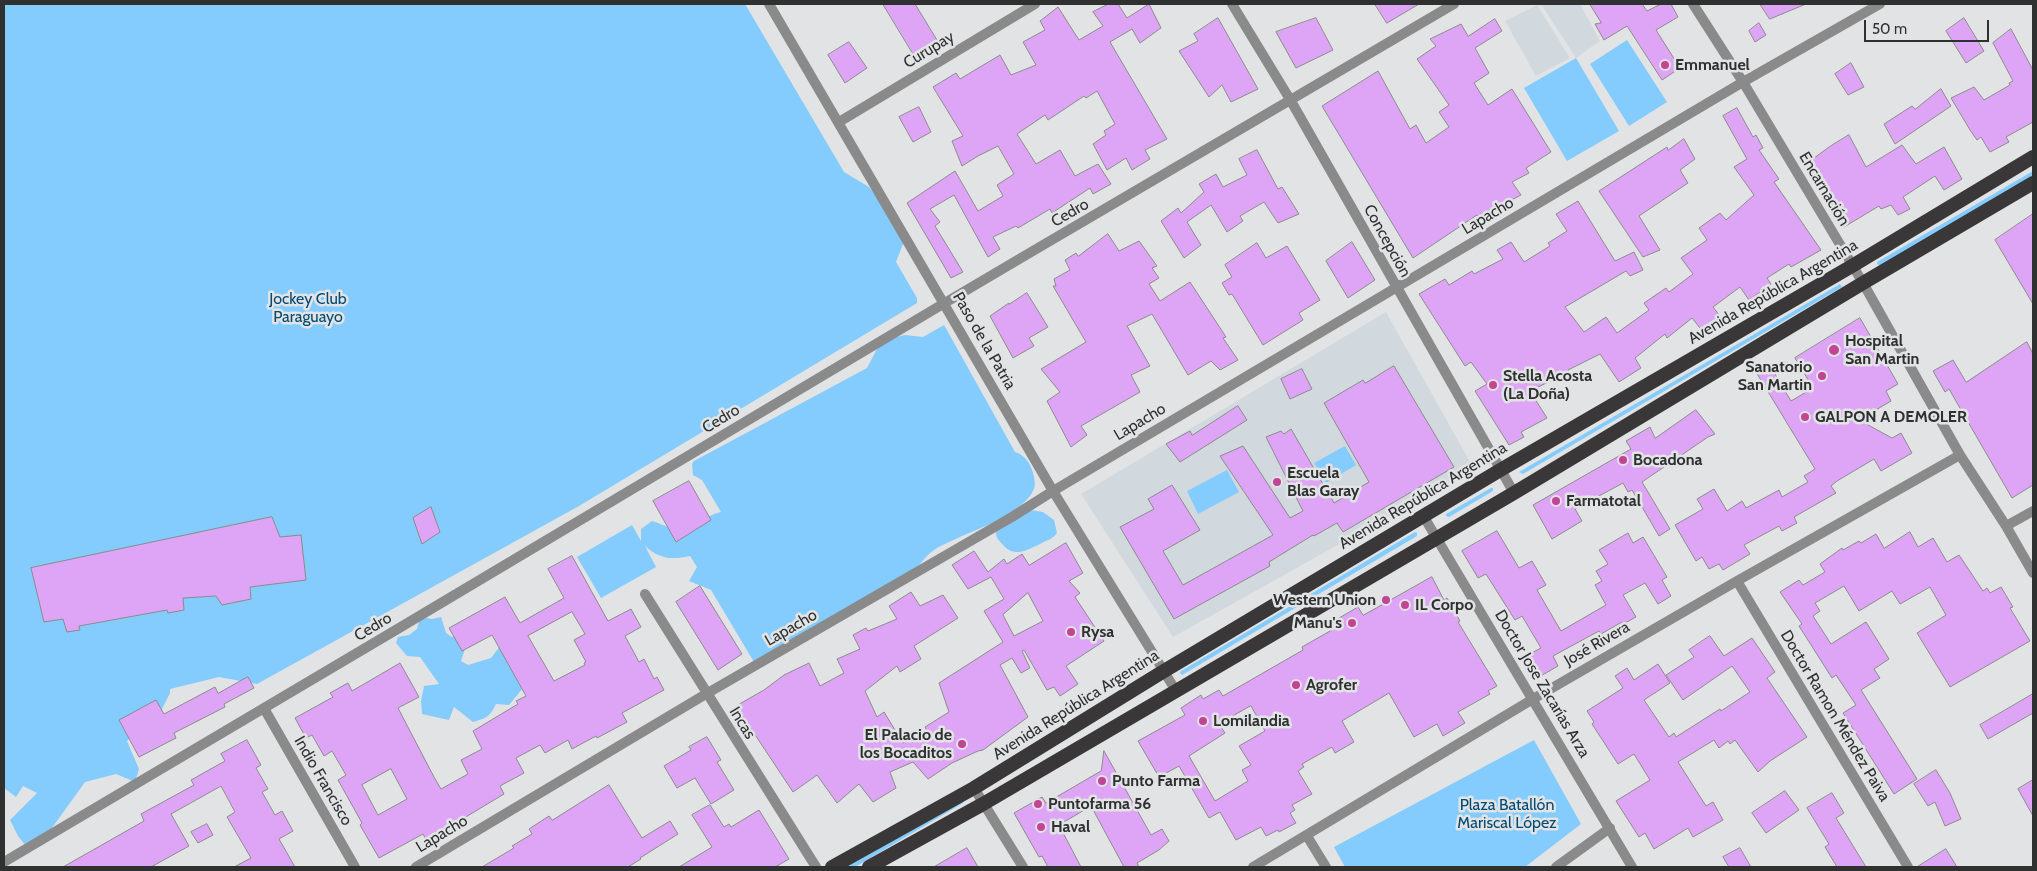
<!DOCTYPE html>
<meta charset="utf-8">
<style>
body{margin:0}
#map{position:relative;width:2037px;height:871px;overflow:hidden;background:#e2e3e4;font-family:Cabin,sans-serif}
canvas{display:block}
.frame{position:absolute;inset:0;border:5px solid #2f3030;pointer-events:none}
.scale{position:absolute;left:1864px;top:20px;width:125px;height:22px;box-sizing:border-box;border:2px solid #2f3030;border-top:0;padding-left:6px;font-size:15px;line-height:18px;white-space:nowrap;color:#2f3030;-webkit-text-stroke:4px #e2e3e4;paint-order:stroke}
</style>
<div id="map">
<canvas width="2037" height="871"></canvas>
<div class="frame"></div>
<div class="scale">50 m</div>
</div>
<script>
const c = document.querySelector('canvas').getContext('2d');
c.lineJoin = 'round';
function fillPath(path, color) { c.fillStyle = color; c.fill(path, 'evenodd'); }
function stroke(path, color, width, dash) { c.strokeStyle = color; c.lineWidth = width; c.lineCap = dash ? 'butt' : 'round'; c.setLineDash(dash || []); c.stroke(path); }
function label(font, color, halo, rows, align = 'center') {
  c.font = font + ' Cabin,sans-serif'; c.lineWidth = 5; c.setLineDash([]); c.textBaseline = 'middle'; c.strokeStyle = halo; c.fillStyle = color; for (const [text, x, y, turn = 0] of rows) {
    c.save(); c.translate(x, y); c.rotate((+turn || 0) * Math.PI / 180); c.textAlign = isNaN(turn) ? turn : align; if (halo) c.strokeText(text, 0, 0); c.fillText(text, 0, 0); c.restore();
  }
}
fillPath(new Path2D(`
 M1541,4H1580L1600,41L1576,58Z
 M1537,5L1570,58L1536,76L1505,21Z
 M1386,312L1474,469L1173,637L1081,494Z`), '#d1d9df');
fillPath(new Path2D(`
 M4,4H745L844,172L869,187L896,218L906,236L896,262L917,298V303L579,506L257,684L219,677L170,689V693L157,719L140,727L127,741L139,769L135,782L116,774L85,782L49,832L26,846L18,836L10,820L37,793L23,786L16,797L4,788Z
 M1627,40L1667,102L1629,126L1590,64Z
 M1576,58L1619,131L1567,161L1524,88Z
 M2033,171V176L1880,266L1877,264V262Z
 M1840,284L1842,287L1523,474L1519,472Z
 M944,325L1015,452C1024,455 1029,461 1032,470C1034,475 1036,484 1034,489C1021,519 960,533 934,550C924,557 918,567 911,576L754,662L711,590L689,581L697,567L690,556C672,560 659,559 645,546L656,567L601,598L577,557L632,525L641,541V529L652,521C660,523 672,530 679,529C695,528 706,515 721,512L702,480L693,475L692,464L694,461L867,368L879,345L892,338L905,335L923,337Z
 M1345,446L1356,465L1326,483L1314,463Z
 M1227,470L1239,492L1198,514L1187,491Z
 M1491,488H1493V491L1449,517L1446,516V514Z
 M1030,510L1043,512L1054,520L1057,533C1052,540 1047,540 1040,544C1027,550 1015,558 1003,545C999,540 996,539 996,532Z
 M1415,532L1417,533V536L1182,675L1180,673L1181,671Z
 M420,617L432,619L441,617L446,633L452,637L457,634L465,649L461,661L468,665L491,658L501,645L523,688L509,705L496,704C491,716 485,719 473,722L454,707L449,720L422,714L421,701L424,686L439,684L420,657L407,656L396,643L398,637L409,635L417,629Z
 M1534,740L1581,824L1525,867H1345L1334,847Z
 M961,800L963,803L855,867H846Z`), '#84cbfe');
const building = new Path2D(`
 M883,4H915L937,40L914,55Z
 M1109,4H1118L1127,18L1149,4L1161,28L1140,43L1132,29L1110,42L1167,139L1145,150L1150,159L1132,170L1126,158L1107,170L1093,144L1106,135L1104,131L1115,124L1097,91L1086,98L1084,96L1048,120L1045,115L1017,134L1036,164L1060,150L1075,176L1098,164L1111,184L1093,194L1090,188L1052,213L1050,209L1018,228L1016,226L993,237L1000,249L988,257L954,195L930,209L940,222L935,226L963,272L951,278L907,203L955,171L978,211L1003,196L997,185L1014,174L998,146L978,156L962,166L952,141L963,136L933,87L956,73L960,79L1000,55L1011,75L1036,65L1023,42L1045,30L1040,21L1058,7L1079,40L1103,26L1093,12Z
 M1375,4H1419L1387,23Z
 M1590,4H1642L1647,11L1661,4H1671L1678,17L1656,30L1680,68L1662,80L1627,26L1604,40L1595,24L1601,23Z
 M1760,4H1806L1770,19Z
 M1218,18L1258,89L1231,102L1222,85L1209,97L1179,51L1198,41L1194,34Z
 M1316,18L1333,50L1296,68L1276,32Z
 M1964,18L1984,51L1966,63L1946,31Z
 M1495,19L1502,31L1475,48L1489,73L1474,83L1488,105L1512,89L1551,152L1526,168L1529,173L1512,182L1521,195L1502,205L1501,203L1478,217L1477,215L1413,258L1322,106L1378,71L1410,129L1416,125L1426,143L1449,127L1439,112L1449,105L1417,59L1436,46L1430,39L1461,24L1468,36Z
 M1759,23L1766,35L1755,42L1749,31Z
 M2011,29L2033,70V122L2006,137L2009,142L1990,152L1981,137L1977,140L1970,130L1951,98L1974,87L1984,100L2010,85L2009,83L2013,81L1993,43Z
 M849,42L867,68L845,83L828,55Z
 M1851,63L1864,87L1848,95L1835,74Z
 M1941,89L1951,106L1895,144L1884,124L1912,106L1915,109Z
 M919,107L931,132L913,142L899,117Z
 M1737,108L1753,137L1756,135L1763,148L1759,150L1779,179L1774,182L1821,250L1791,267L1789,264L1767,278L1771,284L1749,300L1740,287L1713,307L1724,321L1704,333L1692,318L1667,338L1665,334L1635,358L1641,368L1619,382L1600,354L1568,370L1569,372L1530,391L1547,418L1521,432L1524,437L1509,445L1475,391L1487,384L1471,362L1465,366L1419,294L1445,279L1449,285L1472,271L1474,274L1503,259L1497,250L1511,242L1524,262L1550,246L1548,243L1567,231L1556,214L1578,201L1615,261L1634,252L1643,270L1630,276L1626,271L1565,307L1584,332L1606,317L1617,333L1649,310L1644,303L1666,288L1669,292L1693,274L1681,258L1707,240L1699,228L1720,213L1726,220L1754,195L1734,167L1747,159L1723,116Z
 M1849,135L1866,167L1902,145L1916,164L1944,147L1962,179L1944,190L1935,176L1903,197L1910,209L1898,215L1891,205L1881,209L1879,206L1844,227L1806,164L1829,147Z
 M1684,139L1695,159L1680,170L1688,183L1639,216L1660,250L1643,257L1599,191L1667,147L1668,150Z
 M1257,150L1278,189L1282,187L1299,214L1278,223L1264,202L1240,216L1243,221L1227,232L1211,205L1187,222L1201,245L1184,258L1161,221L1178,208L1181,213L1204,192L1199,184L1216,174L1223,187L1247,175L1239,159Z
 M2033,214V304L1995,240Z
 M1108,234L1119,251L1139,241L1157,266L1152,268L1159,278L1149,284L1160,301L1190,282L1226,337L1223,338L1238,360L1220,370L1211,361L1188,375L1152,314L1127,326L1150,366L1131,375L1140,392L1081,426L1087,435L1071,447L1047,401L1060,392L1041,369L1086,342L1053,286H1056L1054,279L1070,270L1065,260L1076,253L1078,256Z
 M1352,242L1375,280L1348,298L1326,261Z
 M1257,243L1266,258L1287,246L1320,300L1299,313L1303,320L1263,345L1232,294L1229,295L1222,283L1232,277L1225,265Z
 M1027,293L1048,327L1029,338L1034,346L1013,358L990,316L1009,303V304Z
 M1860,318L1898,384L1886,391L1891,401L1859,420L1892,438L1901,433L1912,453L1881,471L1874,459L1837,481L1831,486L1836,493L1794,517L1797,523L1782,531L1779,526L1744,545L1750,554L1723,570L1719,564L1709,569L1702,557L1696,561L1675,525L1703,509L1697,499L1714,489L1727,511L1742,501L1746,508L1779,490L1782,497L1808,482L1804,476L1815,469L1756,372L1769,364L1791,401L1813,388L1795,358Z
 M2027,342L2033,354V485L2012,498L1949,389L1945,392L1933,371L1953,360L1966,382Z
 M1394,366L1454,467L1343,532L1337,523L1314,536L1313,535L1269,562L1270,566L1174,619L1120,527L1154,509L1148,499L1172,485L1200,530L1163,551L1183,585L1273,535L1220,456L1243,446L1290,518L1303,511L1266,437L1281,431L1284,434L1291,429L1334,503L1369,482L1324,403L1363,380L1365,383Z
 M1302,369L1312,389L1290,399L1281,379Z
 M1238,406L1247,420L1180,462L1166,444L1190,431L1192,435Z
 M1696,410L1715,434L1708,437L1642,482L1670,529L1659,536L1632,490L1628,492L1623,483L1575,509L1582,521L1552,539L1533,505L1631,449L1626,441L1650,427L1655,438Z
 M689,481L711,520L676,542L653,501Z
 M431,507L440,532L422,544L413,518Z
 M272,517L280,537L301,535L306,580L250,587L251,599L222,605L216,596L183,598L184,610L168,613L167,610L79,626L80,630L67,632L63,619L44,622L31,568Z
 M1497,531L1519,568L1532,561L1546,585L1537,590L1561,631L1606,605L1595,585L1602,581L1596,571L1608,564L1599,550L1628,533L1633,543L1643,537L1667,577L1662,580L1671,596L1658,604L1645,583L1623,595L1636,617L1623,624L1622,622L1601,634L1599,631L1553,656L1558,666L1539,677L1526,656L1541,648L1522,616L1515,620L1486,574L1478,578L1462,551Z
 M1910,532L1918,547L1933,538L1947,562L1959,555L1983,591L1987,588L1990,593L2001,587L2013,607L2010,608L2030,641L1950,687L1917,633L1946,615L1930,587L1900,604L1892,591L1859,611L1844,586L1815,603L1820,611L1813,616L1831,644L1866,622L1889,659L1874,669L1880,678L1861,690L1917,779L1894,794L1843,713L1856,705L1836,675L1832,678L1799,626L1802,624L1780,592L1799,580L1803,585L1825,572L1820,564L1842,548L1843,550L1859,541L1861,543L1876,534L1884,548Z
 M1066,543L1083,573L1069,581L1080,593L1075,597L1104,641L1066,666L1078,684L1060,696L1054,687L1047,690L1024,650L1022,651L1030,668L1021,673L1012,658L1000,665L1028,717L983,750L978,751L952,763L928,779L913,762L890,772L896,788L873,802L859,784L837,803L817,775L793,792L736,706L764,690L784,675L809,663L820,686L844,673L837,659L860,649L853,635L866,628L868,631L897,619L889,606L911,592L920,606L943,595L958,618L914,646L921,659L900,672L897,666L865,691L877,717L884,712L903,743L927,731L925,727L949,712L939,683L1003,642L984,611L1004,599L991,577L968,589L952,565L974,551L988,572L1004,559L1007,564L1022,554L1029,565ZM1028,593L1043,621L1014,636L1003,615Z
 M572,556L608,621L631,609L641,627L625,636L639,662L644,659L654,679L657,677L664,690L622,713L627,722L597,738L596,736L572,749L568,740L545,753L540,745L516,758L524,773L500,786L504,794L459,821L461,824L428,843L423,834L379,858L360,825L362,823L338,780L346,775L332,751L324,756L312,735L306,738L295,718L333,697L330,693L348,683L352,691L400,663L419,697L398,708L434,777L441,789L468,774L461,760L482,749L473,731L518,704L516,701L526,696L492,635L462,651L449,628L505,597L520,623L564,598L548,569ZM572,612L585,634L574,640L586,662L584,663L585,665L554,681L528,636ZM391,769L407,799L378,815L362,785Z
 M1432,577L1444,600L1447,598L1460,621L1458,622L1497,686L1488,691L1490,694L1458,712L1465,723L1443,736L1437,724L1414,737L1389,693L1342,721L1354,742L1335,753L1332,747L1302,764L1304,767L1298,771L1312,794L1292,805L1295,810L1290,813L1296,823L1279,832L1278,830L1266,836L1261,827L1236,840L1220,812L1209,818L1179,766L1159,777L1138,741L1185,715L1181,708L1201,695L1203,699L1219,690L1223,696L1303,650L1302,647L1337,627L1334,621L1358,607L1363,615ZM1251,706L1265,731L1239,746L1251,765L1242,770L1248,781L1215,801L1189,756L1225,733L1219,724Z
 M700,586L742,654L718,670L676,602Z
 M1710,636L1724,656L1752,638L1775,672L1767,678L1807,737L1770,761L1758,772L1735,740L1730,744L1728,741L1719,748L1714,740L1678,762L1706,806L1713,802L1723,820L1693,837L1688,828L1654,849L1645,833L1639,837L1616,801L1650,780L1634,754L1618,764L1592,724L1594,722L1587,711L1623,688L1615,676L1627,668L1634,680L1658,664L1670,683L1644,700L1669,737L1674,733L1676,737L1720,709L1721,711L1750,692L1732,666L1683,700L1666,675L1694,657L1689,650Z
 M248,677L254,688L224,704L225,707L174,733L176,738L139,757L119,720L156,700L164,714L215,687L218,693Z
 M2033,694V713L1988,739L1980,725Z
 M707,737L721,760L717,762L734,790L711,804L695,778L677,788L664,766L691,750L689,747Z
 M247,740L261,765L256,768L268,789L262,792L275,815L282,811L293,831L279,839L295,867H234L251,858L227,817L235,812L221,786L171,814L189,846L151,867H63L144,821L141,814L194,785L191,780L225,761L221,754Z
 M1104,751L1151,835L1162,829L1169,841L1159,850L1137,863L1139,867H1124L1091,806L1059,825L1081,867H1048L1042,856L1039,857L1014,813L1042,797L1046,803L1101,771Z
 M1936,770L1950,793L1961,819L1945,826L1935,802L1928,806L1914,784Z
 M2033,780V816L2018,789Z
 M609,785L642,838L670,821L678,834L640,858L641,859L628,867H482L514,848L512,846L532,834L529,829L549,816L552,820Z
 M1785,791L1799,810L1766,833L1752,813Z
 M1832,793L1844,813L1836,818L1866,867H1837L1825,847L1829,844L1807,808Z
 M710,805L724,827L729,824L731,827L759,810L789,859L775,867H679L712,847L692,815Z
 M207,824L213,835L198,843L191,832Z
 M967,848L978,867H934Z
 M1740,848L1751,867H1729L1723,857Z
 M1946,849L1957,867H1917Z`);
fillPath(building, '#dea5f6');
stroke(building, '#8c8b8c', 1);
stroke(new Path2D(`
 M1693,4L1743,82L1863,283L1960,455L2006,526L2033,573
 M839,122L1035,4
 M1424,517L1632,867
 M2006,526L2033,511
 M1737,581L1908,867
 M645,594L816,867
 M265,710L355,867
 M1307,836L1326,867
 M1253,867L1533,699L1737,581L1960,455
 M1556,867L1610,828`), '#8b8a8a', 10);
stroke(new Path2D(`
 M769,4L1053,491L1176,691
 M1232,4L1291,101L1514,493
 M974,788L1023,867
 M4,862C318,678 630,489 943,304C1113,203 1285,105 1454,4
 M416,867L706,694L1012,517L1053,491L1743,82L1880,4`), '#8b8a8a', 10);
stroke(new Path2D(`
 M832,867L974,788L1164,671L1502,469L1852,266L2033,157
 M869,867L983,804L1514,493L1863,283L2033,183`), '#393738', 14);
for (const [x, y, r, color] of [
 [1665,65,5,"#c24595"],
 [1834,350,6,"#c24595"],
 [1822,376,5,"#c24595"],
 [1493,385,5,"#c24595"],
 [1805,417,5,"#c24595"],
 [1623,460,5,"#c24595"],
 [1277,482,5,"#c24595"],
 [1556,501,5,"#c24595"],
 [1386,600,5,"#c24595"],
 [1405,605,5,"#c24595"],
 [1352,623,5,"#c24595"],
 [1071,632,5,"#c24595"],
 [1296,685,5,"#c24595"],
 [1203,721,5,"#c24595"],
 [962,744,5,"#c24595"],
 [1102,781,5,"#c24595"],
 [1038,804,5,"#c24595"],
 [1041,827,5,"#c24595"]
]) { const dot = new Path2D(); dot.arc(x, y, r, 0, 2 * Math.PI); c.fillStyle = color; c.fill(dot); stroke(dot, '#e2e3e4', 2); }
label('16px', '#2f3030', '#e2e3e4', [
 ["Curupay",929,50,-31],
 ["Encarnación",1824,189,59],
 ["Cedro",1070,213,-30],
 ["Lapacho",1488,216,-31],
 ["Concepción",1387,241,61],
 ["Avenida República Argentina",1773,292,-30],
 ["Paso de la Patria",984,341,60],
 ["Cedro",721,419,-31],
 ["Lapacho",1140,422,-31],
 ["Avenida República Argentina",1423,496,-31],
 ["Cedro",373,627,-31],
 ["Lapacho",791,628,-30],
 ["José Rivera",1597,644,-30],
 ["Doctor Jose Zacarías Arza",1542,684,59],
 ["Avenida República Argentina",1076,705,-32],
 ["Doctor Ramon Méndez Paiva",1835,716,59],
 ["Incas",742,723,58],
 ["Indio Francisco",323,781,60],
 ["Lapacho",442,834,-31]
]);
label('bold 16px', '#2f3030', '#e2e3e4', [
 ["Emmanuel",1675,65],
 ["Hospital",1845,341],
 ["San Martin",1845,359],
 ["Sanatorio",1812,367,"right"],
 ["San Martin",1812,385,"right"],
 ["Stella Acosta",1503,376],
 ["(La Doña)",1503,394],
 ["GALPON A DEMOLER",1815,417],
 ["Bocadona",1633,460],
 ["Escuela",1287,473],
 ["Blas Garay",1287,491],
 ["Farmatotal",1566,501],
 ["Western Union",1376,600,"right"],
 ["IL Corpo",1415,605],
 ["Manu's",1342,623,"right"],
 ["Rysa",1081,632],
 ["Agrofer",1306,685],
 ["Lomilandia",1213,721],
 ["El Palacio de",952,735,"right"],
 ["los Bocaditos",952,753,"right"],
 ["Punto Farma",1112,781],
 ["Puntofarma 56",1048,804],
 ["Haval",1051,827]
], 'left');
label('16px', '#004b74', '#e2e3e4', [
 ["Jockey Club",308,299],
 ["Paraguayo",308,317],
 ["Plaza Batallón",1507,805],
 ["Mariscal López",1507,823]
]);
</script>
